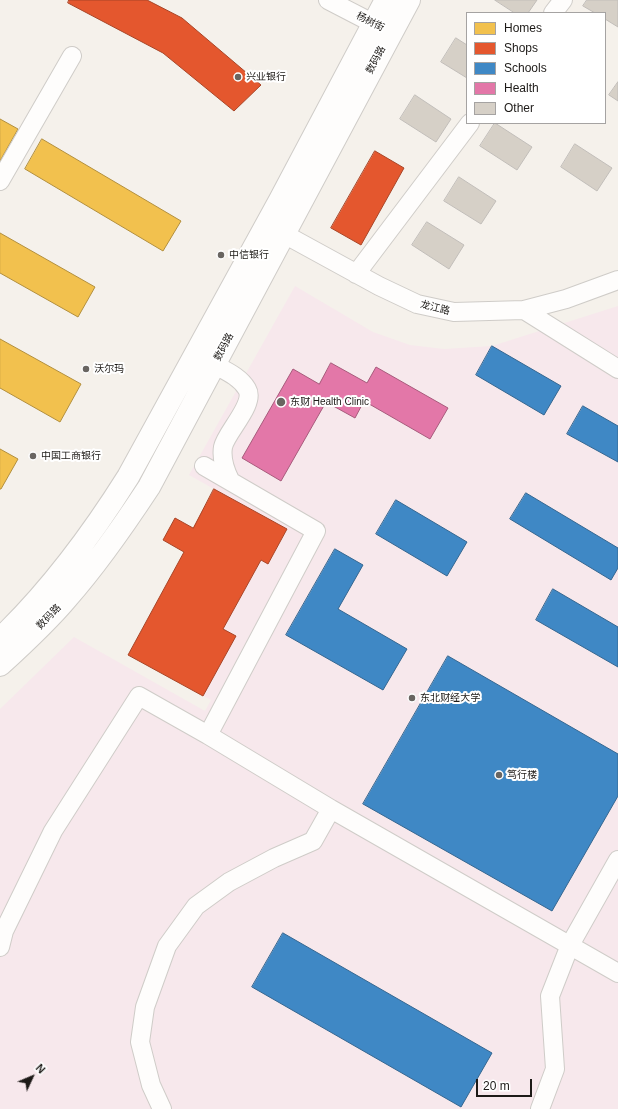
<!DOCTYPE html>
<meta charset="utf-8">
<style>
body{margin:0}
#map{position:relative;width:618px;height:1109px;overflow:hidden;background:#f5f1eb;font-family:Helvetica,sans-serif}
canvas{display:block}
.legend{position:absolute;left:466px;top:12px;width:140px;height:112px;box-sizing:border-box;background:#fff;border:1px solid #a5a3a2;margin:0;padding:5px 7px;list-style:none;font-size:12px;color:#1d1a17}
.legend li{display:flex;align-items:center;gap:8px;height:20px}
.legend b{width:20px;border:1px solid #a5a3a2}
.north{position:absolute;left:12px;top:1057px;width:40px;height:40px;-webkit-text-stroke:3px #fff;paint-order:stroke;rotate:46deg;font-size:11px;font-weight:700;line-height:16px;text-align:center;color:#1d1a17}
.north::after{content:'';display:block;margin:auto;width:14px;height:18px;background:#1d1a17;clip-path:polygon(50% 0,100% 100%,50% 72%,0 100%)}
.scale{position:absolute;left:476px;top:1079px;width:56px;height:18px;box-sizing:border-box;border:2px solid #1d1a17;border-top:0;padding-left:5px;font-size:12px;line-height:14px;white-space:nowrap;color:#1d1a17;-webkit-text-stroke:3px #fff;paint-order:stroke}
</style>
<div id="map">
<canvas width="618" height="1109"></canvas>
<ul class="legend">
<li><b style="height:11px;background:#f2c14e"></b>Homes</li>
<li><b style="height:11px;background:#e4572e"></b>Shops</li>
<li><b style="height:11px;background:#3f88c5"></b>Schools</li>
<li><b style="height:11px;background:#e377a8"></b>Health</li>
<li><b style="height:11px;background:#d6d0c7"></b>Other</li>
</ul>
<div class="north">N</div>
<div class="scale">20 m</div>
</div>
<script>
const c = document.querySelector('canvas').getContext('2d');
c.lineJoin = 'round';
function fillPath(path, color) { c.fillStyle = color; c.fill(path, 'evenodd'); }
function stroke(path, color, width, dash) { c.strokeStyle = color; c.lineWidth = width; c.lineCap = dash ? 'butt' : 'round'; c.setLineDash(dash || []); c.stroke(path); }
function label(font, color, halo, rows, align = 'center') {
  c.font = font + ' Helvetica,"Noto Sans SC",sans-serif'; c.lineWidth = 4; c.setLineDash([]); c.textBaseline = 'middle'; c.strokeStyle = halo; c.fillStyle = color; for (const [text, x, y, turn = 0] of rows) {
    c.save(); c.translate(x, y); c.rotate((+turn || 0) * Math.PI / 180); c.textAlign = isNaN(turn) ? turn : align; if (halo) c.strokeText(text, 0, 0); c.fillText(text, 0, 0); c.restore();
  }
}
fillPath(new Path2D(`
 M295,286L373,332L410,345L444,349L492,346L618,306V1109H0V709L74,637L205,711L211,700L203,696L223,629L261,560L268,564L287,530L189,475Z`), '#f7e8ec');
const homes = new Path2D(`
 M0,119L18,129L0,161Z
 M42,139L181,221L163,251L25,169Z
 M0,233L95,287L78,317L0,273Z
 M0,339L81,384L60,422L0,388Z
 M0,449L18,459L1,489H0Z`);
fillPath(homes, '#f2c14e');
stroke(homes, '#b28f3e', 1);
const shops = new Path2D(`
 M69,0H147L182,18L261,85L234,111L163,53L68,3Z
 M375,151L404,168L361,245L331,228Z
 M214,489L287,529L268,564L261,560L223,629L236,636L203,696L128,655L184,552L163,540L175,518L193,528Z`);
fillPath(shops, '#e4572e');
stroke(shops, '#a84527', 1);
const schools = new Path2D(`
 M492,346L561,386L544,415L476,375Z
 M583,406L618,426V462L567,434Z
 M526,493L618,548V568L611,580L510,519Z
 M396,500L467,542L447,576L376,534Z
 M335,549L363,565L338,609L407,649L383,690L286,635Z
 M553,589L618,627V667L536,620Z
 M448,656L618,754V796L552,911L363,804Z
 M283,933L492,1053L461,1107L252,987Z`);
fillPath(schools, '#3f88c5');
stroke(schools, '#356791', 1);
const health = new Path2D(`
 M331,363L367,383L376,367L448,408L430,439L364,401L355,418L326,402L281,481L242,458L293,369L319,384Z`);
fillPath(health, '#e377a8');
stroke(health, '#a85b7c', 1);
const building = new Path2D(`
 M495,0H537L528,13H515Z
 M587,0H618V27L605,19V13H595L583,6Z
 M456,38L467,45V78L441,62Z
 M618,82V101L609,95Z
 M415,95L451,119L436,142L400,119Z
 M495,123L532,147L517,170L480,146Z
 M575,144L612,168L597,191L561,167Z
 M459,177L496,201L481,224L444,201Z
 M427,222L464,245L449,269L412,245Z`);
fillPath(building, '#d6d0c7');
stroke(building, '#c1bdb9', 1);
const minor = new Path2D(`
 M328,0L384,29
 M553,13L563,0
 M0,181L72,56
 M273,228L379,286L417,304L454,312L524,310L566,299L618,280
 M356,274L470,123
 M524,310L618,369
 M215,365C226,371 240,377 247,389C256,404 226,432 223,447C221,459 225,470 230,480
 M204,466L316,531L208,735
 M0,947L4,931L53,831L139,696L208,735L331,809L618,973
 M162,1109L151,1085L140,1042L145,1007L167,946L196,906L229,882L274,858L313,841L331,809
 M540,1109L555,1069L550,996L570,945L618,860`);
const major = new Path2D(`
 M0,639C50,591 91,536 128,477L280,200L386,0
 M0,665C23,644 47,622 67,598C98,563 124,525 149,487L409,0`);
stroke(minor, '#cfccc8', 20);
stroke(major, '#cfccc8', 24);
stroke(minor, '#fefdfc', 18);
stroke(major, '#fefdfc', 22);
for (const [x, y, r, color] of [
 [238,77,4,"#696561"],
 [221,255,4,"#696561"],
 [86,369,4,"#696561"],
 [281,402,5,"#696561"],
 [33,456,4,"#696561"],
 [412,698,4,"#696561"],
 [499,775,4,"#696561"]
]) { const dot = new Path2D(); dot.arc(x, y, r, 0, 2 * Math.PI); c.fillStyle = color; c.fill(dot); stroke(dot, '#fff', 1.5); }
label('10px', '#1d1a17', '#fff', [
 ["杨树街",370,22,27],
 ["数码路",376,60,-62],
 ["龙江路",435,308,14],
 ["数码路",224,347,-62],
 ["数码路",49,617,-46]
]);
label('10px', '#1d1a17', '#fff', [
 ["兴业银行",246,77],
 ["中信银行",229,255],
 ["沃尔玛",94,369],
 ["东财 Health Clinic",290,402],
 ["中国工商银行",41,456],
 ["东北财经大学",420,698],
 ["笃行楼",507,775]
], 'left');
</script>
